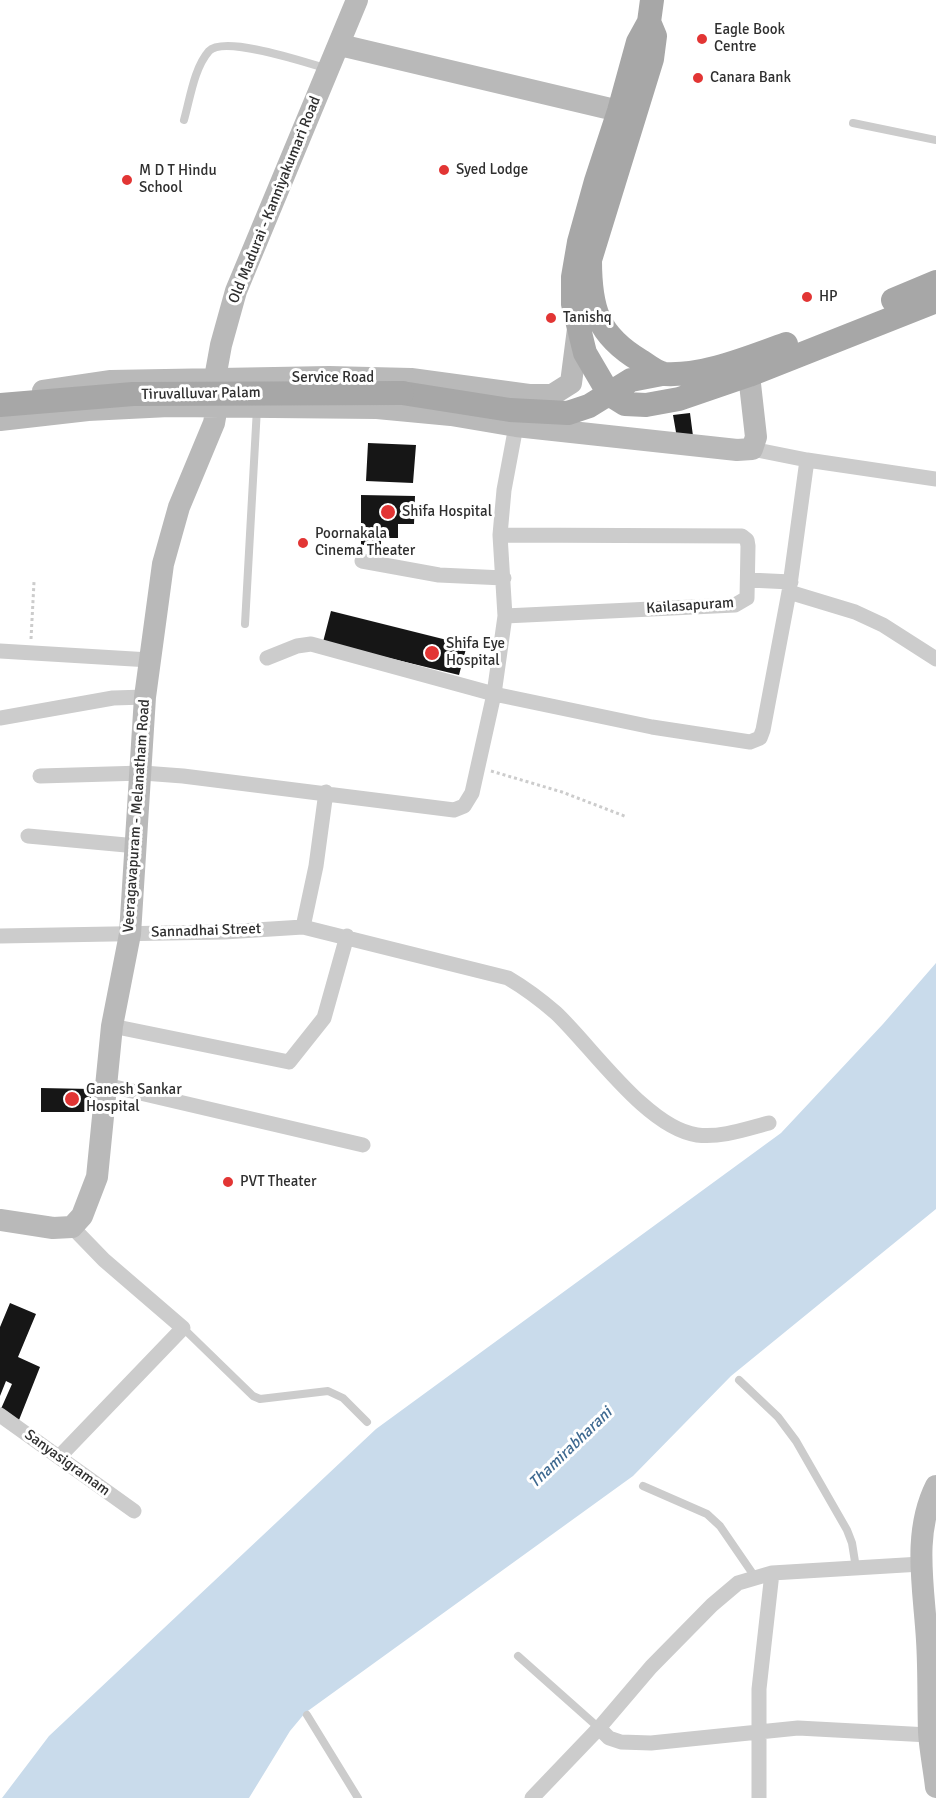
<!DOCTYPE html>
<style>
body{margin:0}
canvas{display:block;background:#fff}
</style>
<canvas width="936" height="1798"></canvas>
<script>
const c = document.querySelector('canvas').getContext('2d');
c.lineJoin = 'round';
function fillPath(path, color) { c.fillStyle = color; c.fill(path, 'evenodd'); }
function stroke(path, color, width, dash) { c.strokeStyle = color; c.lineWidth = width; c.lineCap = dash ? 'butt' : 'round'; c.setLineDash(dash || []); c.stroke(path); }
function label(font, color, halo, rows, align = 'center') {
  c.font = font + ' Signika,sans-serif'; c.lineWidth = 6; c.setLineDash([]); c.textBaseline = 'middle'; c.strokeStyle = halo; c.fillStyle = color; for (const [text, x, y, turn = 0] of rows) {
    c.save(); c.translate(x, y); c.rotate((+turn || 0) * Math.PI / 180); c.textAlign = isNaN(turn) ? turn : align; if (halo) c.strokeText(text, 0, 0); c.fillText(text, 0, 0); c.restore();
  }
}
fillPath(new Path2D(`
 M936,963V1209L731,1376L633,1476L305,1713L290,1731L249,1798H2L49,1736L376,1429L781,1133L883,1024Z`), '#c9dbeb');
fillPath(new Path2D(`
 M690,413L693,436L677,438L673,415Z
 M368,443L416,445L413,483L366,481Z
 M361,495L415,496L414,524H398V538H381V545H361Z
 M331,611L467,645L459,675L323,642Z
 M41,1088L91,1089V1112H41Z
 M10,1303L36,1314L18,1357L40,1367L19,1420L0,1411L12,1384L6,1381L0,1396V1327Z`), '#161616');
stroke(new Path2D(`
 M31,639L34,582
 M491,771L562,792L627,817`), '#ccc', 3, [3, 3]);
stroke(new Path2D(`
 M184,120C190,99 194,68 209,51C224,35 304,62 325,68
 M853,123L936,140
 M245,624L257,408
 M183,1328L253,1396L260,1399L328,1391L343,1398L367,1422
 M739,1380L778,1417L796,1441L847,1530L852,1543L856,1568
 M643,1486L707,1514L720,1526L755,1577
 M518,1656L599,1728
 M307,1715L358,1798`), '#ccc', 8);
stroke(new Path2D(`
 M516,426L504,490L500,535L505,616L494,694L652,727L750,742L760,738L763,730L789,592L855,612L883,625L936,659
 M752,449L807,460
 M500,535L742,536L747,540L748,546L747,598L735,605L505,616
 M362,561L439,575L504,578
 M749,580L791,582
 M789,592L807,460L936,479
 M0,651L150,660
 M0,718L113,698L145,697
 M40,776L143,773L183,776L454,810L464,806L472,793L494,694L311,644L297,646L267,658
 M326,792L316,866L303,927L508,978C525,988 541,1000 556,1013C592,1047 647,1128 697,1135C721,1138 746,1129 769,1123
 M28,836L137,846
 M0,936L224,932L303,927
 M112,1026L289,1062L324,1018L347,936
 M106,1085L363,1145
 M0,1415L134,1511
 M59,1457L183,1328L104,1260L72,1227
 M599,1728L609,1738L621,1742L651,1743L798,1728L929,1735
 M532,1798L599,1728L651,1667L712,1605L738,1583L772,1573L921,1564
 M759,1798V1689L772,1573`), '#ccc', 15);
stroke(new Path2D(`
 M340,45L619,111
 M43,391L111,381L329,377L411,379L529,395H552L571,383L578,329
 M0,420L88,410L169,406L377,408L451,415L516,426L737,450L752,449L756,437L749,375
 M0,1220L53,1228L72,1227L82,1216L97,1177L112,1026L130,934L145,697L163,564L179,507L214,423L217,406L215,378L221,345L236,291L357,0
 M936,1486C912,1534 924,1588 927,1640C929,1671 928,1701 929,1732C930,1750 934,1769 936,1787`), '#b9b9b9', 22);
stroke(new Path2D(`
 M652,0L649,22L638,42L619,111L596,181L579,242L573,277V304L585,353L609,394L625,404L646,405L679,399L749,375L936,301
 M650,24L655,36L652,59L590,260C590,308 597,335 641,361C647,365 657,373 665,374C705,376 749,357 786,344
 M893,300L936,282
 M402,393L510,410L568,413L589,406L631,380L662,374`), '#a7a7a7', 24);
stroke(new Path2D(`
 M0,405L133,394L402,393`), '#a7a7a7', 24);
for (const [x, y, r, color] of [
 [702,39,6,"#e23534"],
 [698,78,6,"#e23534"],
 [444,170,6,"#e23534"],
 [127,180,6,"#e23534"],
 [807,297,6,"#e23534"],
 [551,318,6,"#e23534"],
 [388,512,8,"#e23534"],
 [303,543,6,"#e23534"],
 [432,653,8,"#e23534"],
 [72,1099,8,"#e23534"],
 [228,1182,6,"#e23534"]
]) { const dot = new Path2D(); dot.arc(x, y, r, 0, 2 * Math.PI); c.fillStyle = color; c.fill(dot); stroke(dot, '#fff', 2); }
label('15px', '#2f2f2f', '#fff', [
 ["Eagle Book",714,30],
 ["Centre",714,47],
 ["Canara Bank",710,78],
 ["Syed Lodge",456,170],
 ["M D T Hindu",139,171],
 ["School",139,188],
 ["HP",819,297],
 ["Tanishq",563,318],
 ["Shifa Hospital",402,512],
 ["Poornakala",315,534],
 ["Cinema Theater",315,551],
 ["Shifa Eye",446,644],
 ["Hospital",446,661],
 ["Ganesh Sankar",86,1090],
 ["Hospital",86,1107],
 ["PVT Theater",240,1182]
], 'left');
label('15px', '#2f2f2f', '#fff', [
 ["Old Madurai - Kanniyakumari Road",275,200,-68],
 ["Service Road",333,378],
 ["Tiruvalluvar Palam",201,394,-1],
 ["Kailasapuram",690,606,-4],
 ["Veeragavapuram - Melanatham Road",137,816,-86],
 ["Sannadhai Street",206,931,-2],
 ["Sanyasigramam",67,1463,36]
]);
label('italic 16px', '#3e6990', '#fff', [
 ["Thamirabharani",571,1448,-44]
]);
</script>
